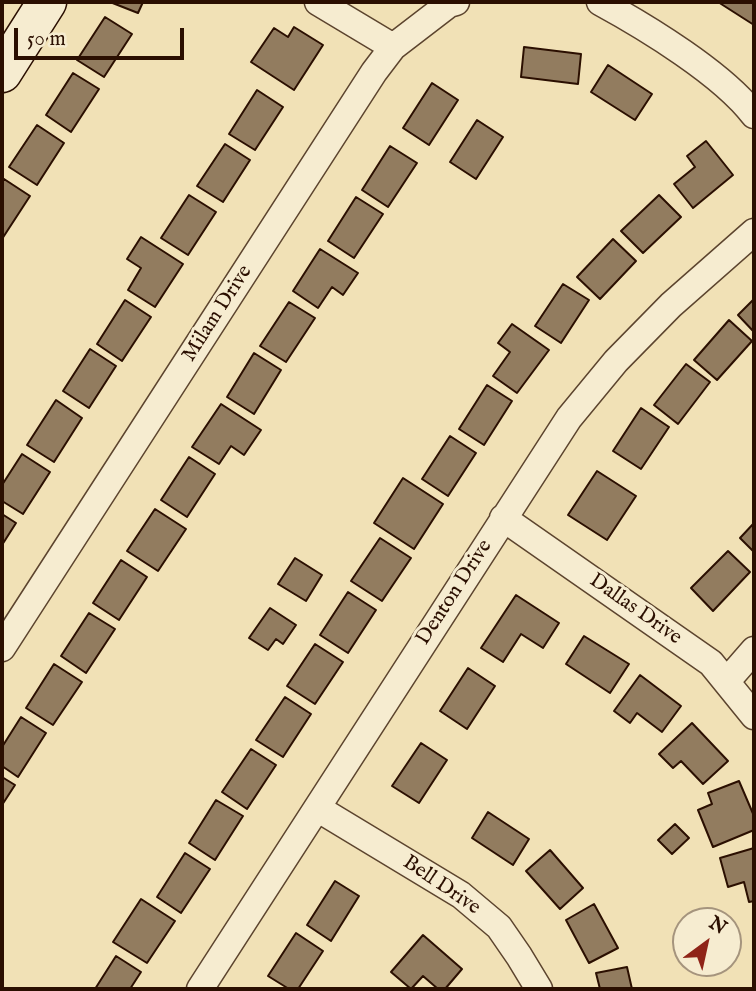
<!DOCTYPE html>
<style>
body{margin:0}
#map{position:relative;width:756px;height:991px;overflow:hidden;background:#f1e1b6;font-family:"IM FELL English",serif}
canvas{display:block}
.frame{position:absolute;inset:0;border:4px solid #2b0f01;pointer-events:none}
.north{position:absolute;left:672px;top:907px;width:70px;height:70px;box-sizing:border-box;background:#f6ecd0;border:2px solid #a5947d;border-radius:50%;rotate:33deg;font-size:19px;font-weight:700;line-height:28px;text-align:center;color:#2b0f01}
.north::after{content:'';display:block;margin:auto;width:24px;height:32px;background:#8f2418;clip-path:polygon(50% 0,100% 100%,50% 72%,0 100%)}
.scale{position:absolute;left:14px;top:28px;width:170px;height:32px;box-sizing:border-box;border:4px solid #2b0f01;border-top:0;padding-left:9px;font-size:21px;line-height:24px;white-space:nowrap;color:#2b0f01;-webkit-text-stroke:5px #f6ecd0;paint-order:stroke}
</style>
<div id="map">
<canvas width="756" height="991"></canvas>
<div class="frame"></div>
<div class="north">N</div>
<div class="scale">50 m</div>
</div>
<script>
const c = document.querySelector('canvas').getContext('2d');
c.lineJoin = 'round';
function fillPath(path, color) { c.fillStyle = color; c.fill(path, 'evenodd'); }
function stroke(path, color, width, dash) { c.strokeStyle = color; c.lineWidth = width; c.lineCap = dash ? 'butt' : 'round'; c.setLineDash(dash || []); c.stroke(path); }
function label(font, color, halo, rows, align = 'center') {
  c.font = font + ' "IM FELL English",serif'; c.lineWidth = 6; c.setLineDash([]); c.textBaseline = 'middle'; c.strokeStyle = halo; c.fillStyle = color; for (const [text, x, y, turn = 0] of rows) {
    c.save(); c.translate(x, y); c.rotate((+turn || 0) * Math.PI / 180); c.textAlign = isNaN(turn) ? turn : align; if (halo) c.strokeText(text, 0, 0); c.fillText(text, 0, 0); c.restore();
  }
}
const building = new Path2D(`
 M110,2H143L138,13Z
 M718,2H754V25Z
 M105,17L132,34L104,77L77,60Z
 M294,27L323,45L294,90L251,62L274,28L288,37Z
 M524,47L581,54L578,84L521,77Z
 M608,65L652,94L635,120L591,92Z
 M73,73L99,89L71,132L46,115Z
 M432,83L458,100L429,145L403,128Z
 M257,90L283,107L255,150L229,134Z
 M477,120L503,137L476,179L450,162Z
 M37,125L64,143L37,185L9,167Z
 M706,141L733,175L693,208L674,184L695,167L687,156Z
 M225,144L250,160L223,202L197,186Z
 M390,146L417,163L388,207L362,190Z
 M4,179L30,196L2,239V183Z
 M189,195L216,212L188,255L161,238Z
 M659,195L681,217L643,253L621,231Z
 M356,197L383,214L354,258L328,241Z
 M141,237L183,264L155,307L128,290L141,268L127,259Z
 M613,239L636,261L600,299L577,277Z
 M320,249L358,273L343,295L332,287L318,308L293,291Z
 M563,284L589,300L561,343L535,326Z
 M754,299V332L738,315Z
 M125,300L151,317L122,361L97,344Z
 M289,302L315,318L286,362L260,346Z
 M729,320L752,341L717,380L694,360Z
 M512,324L549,350L517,393L493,376L510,352L498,343Z
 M90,349L116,366L89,408L63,391Z
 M254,353L281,370L254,414L227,397Z
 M686,364L710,382L678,424L654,405Z
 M487,385L512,401L484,445L459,429Z
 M56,400L82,418L54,462L27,445Z
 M221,404L261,430L244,455L231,446L219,464L192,447Z
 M641,408L669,427L641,469L613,451Z
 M450,436L476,453L448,496L422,479Z
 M22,454L50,472L23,514L2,501V485Z
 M189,457L215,474L187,517L161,500Z
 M597,471L636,496L607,540L568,515Z
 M403,478L443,504L414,549L374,523Z
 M155,509L186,529L158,571L127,551Z
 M2,514L16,523L2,545Z
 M754,523V552L740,538Z
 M380,538L411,558L382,601L351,581Z
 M728,551L750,572L713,611L691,588Z
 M295,558L322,575L306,601L278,584Z
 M121,560L147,577L119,620L93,603Z
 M348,592L376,610L348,653L320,635Z
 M516,595L559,623L543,648L521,634L503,662L481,648Z
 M270,608L296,625L283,644L276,639L268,650L249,638Z
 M89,613L115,629L86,673L61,656Z
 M584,636L629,664L610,693L566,664Z
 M315,644L343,662L315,704L287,686Z
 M54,664L82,682L53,725L26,708Z
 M468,668L495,686L467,729L440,711Z
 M640,675L681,706L662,732L637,713L630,723L614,711Z
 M285,697L311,714L283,757L256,740Z
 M21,717L46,733L18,777L2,766V747Z
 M692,723L728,761L703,784L681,761L673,768L659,754Z
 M421,743L447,760L419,803L392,786Z
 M251,749L276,765L247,809L222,792Z
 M2,777L15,785L2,805Z
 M739,781L754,816V830L713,847L698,810L712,804L708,793Z
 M216,800L243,816L215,860L189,843Z
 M488,812L529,839L513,865L472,838Z
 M675,824L689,838L672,854L658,840Z
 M754,848V901L749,902L744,882L728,887L720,858Z
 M550,850L583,888L560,909L526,871Z
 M185,853L210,869L181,913L157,897Z
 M335,881L359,896L331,941L307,925Z
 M141,899L175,921L147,963L113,942Z
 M594,904L618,948L589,963L566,920Z
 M296,933L323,951L298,989H289L268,976Z
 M423,935L462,969L445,989H438L423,976L411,989L391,972Z
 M116,956L141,972L130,989H95Z
 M627,967L632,989H600L596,973Z`);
fillPath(building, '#927c5f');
stroke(building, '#2b0f01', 2);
const street = new Path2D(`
 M318,2L393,47
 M600,2C646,27 723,74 754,115
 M503,518L711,663L754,716
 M2,648L374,72L393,47L449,4L456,2
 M727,681L754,650
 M317,808L461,895L499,927L519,956L539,989
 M200,989L569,418L616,361L671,305L754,232`);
const secondary = new Path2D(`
 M2,73L47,2`);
stroke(street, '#5c442e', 29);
stroke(secondary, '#2b0f01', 41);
stroke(street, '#f6ecd0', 26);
stroke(secondary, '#f6ecd0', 38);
label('21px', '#2b0f01', '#f6ecd0', [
 ["Milam Drive",218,314,-57],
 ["Denton Drive",455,593,-57],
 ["Dallas Drive",635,610,35],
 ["Bell Drive",441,886,34]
]);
</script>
